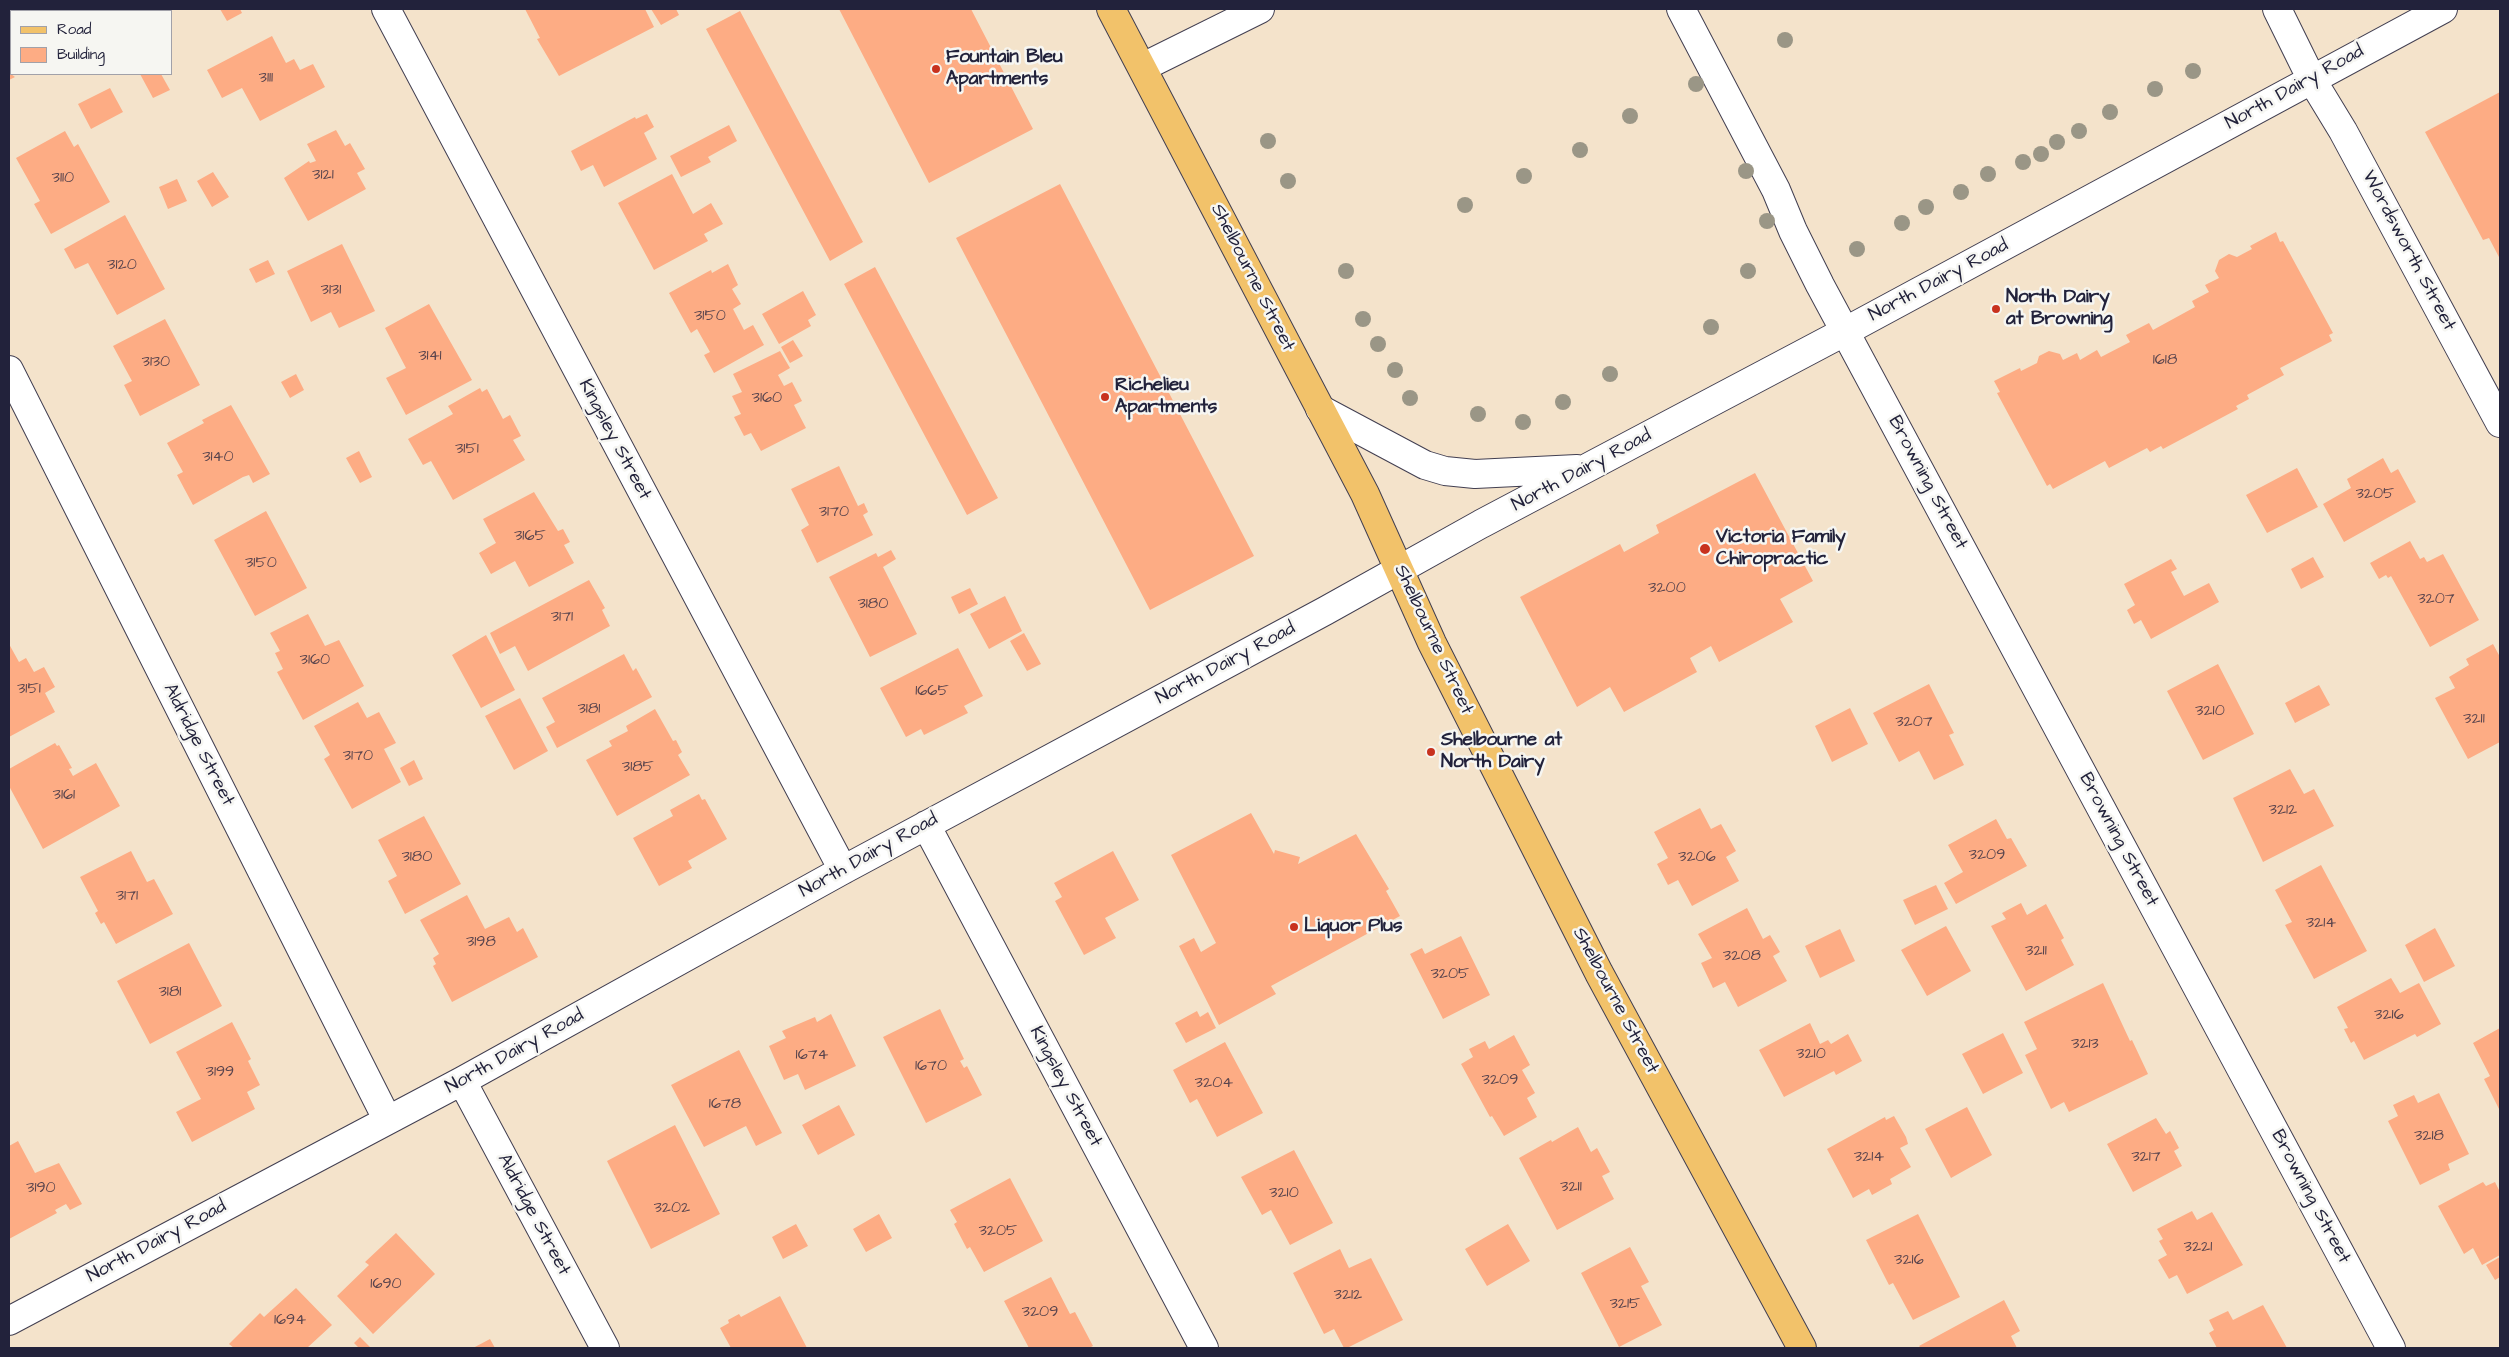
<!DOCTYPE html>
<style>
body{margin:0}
#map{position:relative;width:2509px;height:1357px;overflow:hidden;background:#f4e3cb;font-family:"Architects Daughter",sans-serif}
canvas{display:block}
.frame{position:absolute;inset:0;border:10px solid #22223b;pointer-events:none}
.legend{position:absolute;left:10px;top:10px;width:162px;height:65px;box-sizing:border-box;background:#f6f6f2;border:1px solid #a1a1a9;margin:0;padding:6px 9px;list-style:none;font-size:15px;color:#22223b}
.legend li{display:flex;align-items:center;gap:10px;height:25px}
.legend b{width:25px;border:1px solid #a1a1a9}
</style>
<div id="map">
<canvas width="2509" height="1357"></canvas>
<div class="frame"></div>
<ul class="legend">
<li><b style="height:6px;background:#f2c26a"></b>Road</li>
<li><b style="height:14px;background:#fdac84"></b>Building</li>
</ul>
</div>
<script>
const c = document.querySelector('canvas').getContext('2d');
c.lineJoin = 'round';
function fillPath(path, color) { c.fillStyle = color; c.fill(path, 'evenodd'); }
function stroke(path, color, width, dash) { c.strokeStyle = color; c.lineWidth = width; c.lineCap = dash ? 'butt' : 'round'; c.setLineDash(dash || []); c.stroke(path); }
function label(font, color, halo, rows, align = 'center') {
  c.font = font + ' "Architects Daughter",sans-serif'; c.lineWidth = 5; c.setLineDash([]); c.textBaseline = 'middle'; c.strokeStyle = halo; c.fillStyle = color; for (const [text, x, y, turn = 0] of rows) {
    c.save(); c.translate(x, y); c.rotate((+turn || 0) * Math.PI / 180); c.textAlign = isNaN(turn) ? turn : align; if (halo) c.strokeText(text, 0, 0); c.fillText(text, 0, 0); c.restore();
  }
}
fillPath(new Path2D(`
 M9,9H65L67,11H11V17Z
 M220,9H240L242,13L227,21Z
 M525,9H645L654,27L559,76L537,39L540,38Z
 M651,9H676L679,15L661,25Z
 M839,9H971L1033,129L929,183Z
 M740,11L863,242L830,261L706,29Z
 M272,36L286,63L294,59L300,70L313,64L325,87L260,121L242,88L222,98L207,70Z
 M9,65L11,74L15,77L9,80Z
 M140,74H161L170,90L153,98Z
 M110,88L123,112L91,129L78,104Z
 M2500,92V259L2489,238L2483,240L2425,132Z
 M647,114L654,127L644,133L657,159L604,187L593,165L581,171L571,151L635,117L636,119Z
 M729,125L737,141L708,157L711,162L681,177L670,156Z
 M336,130L345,146L350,143L365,169L357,173L366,189L308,221L284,178L309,161L310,163L316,161L307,144Z
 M65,131L74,147L78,144L110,202L51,234L34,204L40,201L16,158Z
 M213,172L229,197L212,207L197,181Z
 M672,174L693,214L711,203L723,224L704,234L708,241L654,270L618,203Z
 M177,179L187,201L168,209L159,187Z
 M1060,184L1254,556L1150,610L956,238Z
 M125,215L165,289L117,315L88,263L75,269L64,249Z
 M2276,232L2280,242L2283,241L2333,333L2329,335L2332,341L2280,368L2284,375L2247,395L2249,399L2236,406L2238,409L2163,449L2161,446L2150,452L2147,448L2109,468L2105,461L2053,489L2050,484L2047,486L1997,393L2000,392L1994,381L2020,368L2021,371L2037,363L2039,356L2049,351L2060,354L2063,360L2077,353L2080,360L2097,350L2101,357L2130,342L2126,335L2149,323L2153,330L2195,307L2192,301L2209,292L2205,285L2219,278L2215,271L2219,260L2229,254L2237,257L2252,249L2250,246Z
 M342,244L375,311L339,328L331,312L311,322L287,271Z
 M268,260L275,274L256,283L249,269Z
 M728,264L738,285L732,289L741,304L733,309L744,330L753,325L764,345L714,373L704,355L710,352L697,329L691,333L669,293L711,270L712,273Z
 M875,267L998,498L967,515L844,284Z
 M803,291L816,315L808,320L811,326L779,344L762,314Z
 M429,304L472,380L406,415L386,378L406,368L385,328Z
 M165,319L200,385L140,416L124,385L132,381L113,346Z
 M793,340L803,356L790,363L781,347Z
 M780,351L790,368L778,375L784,386L792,382L802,401L794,405L806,428L761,451L751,433L744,436L734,417L741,414L732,396L742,392L733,374Z
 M296,374L304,390L290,398L281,382Z
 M480,388L482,392L487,389L503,419L510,415L521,436L513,440L525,460L453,500L431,461L423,465L408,439L453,414L448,406Z
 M231,405L270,474L253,483L249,475L243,477L193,505L177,475L183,472L167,443L204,423L202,420Z
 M359,451L372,477L360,483L346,458Z
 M2383,458L2391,473L2398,469L2416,502L2344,542L2323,504L2351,488L2347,479Z
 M839,466L858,506L864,503L868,512L863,515L873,535L817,563L801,530L809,525L791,489Z
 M2297,468L2318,507L2267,533L2246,495Z
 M1755,473L1813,581L1780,599L1793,622L1719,662L1711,646L1690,658L1697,672L1624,712L1610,687L1577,707L1520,597L1620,544L1624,552L1659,533L1656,525Z
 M534,492L558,531L563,529L570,542L564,545L574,563L529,587L515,561L491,574L479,553L496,543L483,519Z
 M266,511L307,588L255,616L214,540Z
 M2410,541L2420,559L2424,557L2427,562L2443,554L2479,620L2430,647L2391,576L2388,578L2386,575L2379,579L2370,563Z
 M891,550L896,559L883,567L917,634L870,657L829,577L876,553L878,557Z
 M2313,557L2324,577L2301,589L2291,569Z
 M2171,559L2177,569L2171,572L2184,596L2209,583L2219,602L2151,639L2141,620L2134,624L2127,610L2135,605L2124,584Z
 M589,580L605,608L602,610L610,626L528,671L515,646L500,654L490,633Z
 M970,588L978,604L959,614L951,597Z
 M1005,596L1022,631L989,649L970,614Z
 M308,614L325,646L339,640L364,686L303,720L277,672L283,669L275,653L280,651L270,633Z
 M1024,633L1041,664L1027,671L1010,641Z
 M486,635L515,690L481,708L452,655Z
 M9,644L19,662L26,658L34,672L44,667L55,687L45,693L55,712L9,737Z
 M2493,644L2500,657V742L2468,759L2435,698L2455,688L2449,677L2469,665L2466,659Z
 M958,648L983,696L964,706L968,713L924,735L921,729L906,737L880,688Z
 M624,654L633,671L636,668L652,697L557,748L546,727L555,722L542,698Z
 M2218,664L2254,734L2203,760L2167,691Z
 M1929,684L1954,733L1949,735L1964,765L1934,780L1919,751L1899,762L1873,713Z
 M2319,685L2330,705L2295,723L2285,703Z
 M520,698L548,751L514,770L485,716Z
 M358,702L367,718L379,712L396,743L384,749L401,782L352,809L324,759L330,755L314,726Z
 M1850,708L1868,744L1832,762L1815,726Z
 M655,709L673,741L676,740L682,752L678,755L690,775L617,816L586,760L612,746L609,741L628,731L626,726Z
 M55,743L57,746L59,745L72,768L69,769L73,776L96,763L120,806L43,849L9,786V769Z
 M414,760L423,779L409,786L400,768Z
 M2290,769L2304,794L2314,789L2334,826L2263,862L2233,798Z
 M699,794L702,800L705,799L727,839L688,861L692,868L659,886L633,838L673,816L670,810Z
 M1700,808L1711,829L1721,824L1736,851L1726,857L1739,881L1692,906L1678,880L1668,885L1657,864L1668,858L1654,832Z
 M1251,813L1274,854L1275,850L1300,857L1298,864L1356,834L1389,889L1386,891L1400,916L1271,986L1276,994L1219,1025L1179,946L1194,938L1201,952L1216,943L1171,855Z
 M424,816L461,884L405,914L388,881L397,876L378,840Z
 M1996,819L2007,839L2011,838L2027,866L1956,904L1944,883L1963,872L1948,845Z
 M131,851L147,882L154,879L173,914L116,944L104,922L101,924L95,913L98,911L80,877Z
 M1113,851L1139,900L1105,918L1116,938L1084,955L1055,901L1062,897L1054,883Z
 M2321,865L2367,951L2314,979L2285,925L2292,922L2275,890Z
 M1936,885L1948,909L1915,925L1903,900Z
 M467,895L485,929L509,917L517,932L523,928L538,957L452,1002L433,966L436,964L433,958L439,954L420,920Z
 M2021,903L2027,915L2046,904L2064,938L2061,940L2074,965L2026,991L1991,926L2006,919L2002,913Z
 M1747,908L1763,939L1770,935L1780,952L1773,956L1787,981L1738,1007L1725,982L1713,988L1701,963L1712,958L1698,934Z
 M1946,926L1971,971L1927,996L1901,950Z
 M2435,928L2455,966L2424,982L2405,945Z
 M1840,929L1855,961L1820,978L1805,946Z
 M1461,936L1490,995L1443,1019L1410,954L1422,948L1425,954Z
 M189,943L222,1006L150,1044L117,981Z
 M2391,978L2400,993L2419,983L2441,1024L2417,1037L2415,1034L2364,1060L2354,1041L2351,1043L2344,1029L2348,1028L2337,1007Z
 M2103,983L2130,1041L2132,1040L2148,1074L2069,1112L2064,1102L2051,1109L2025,1055L2037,1049L2024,1022Z
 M940,1009L964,1059L960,1061L964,1068L967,1066L982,1095L926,1123L883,1037Z
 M1197,1011L1200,1017L1208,1012L1216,1028L1186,1043L1175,1023Z
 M831,1014L856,1066L805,1090L798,1074L784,1080L769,1046L786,1038L782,1031L815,1017L817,1022Z
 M232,1022L251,1059L248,1061L260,1085L247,1092L255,1109L192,1142L176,1112L201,1099L176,1052Z
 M1810,1023L1820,1044L1828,1040L1831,1044L1848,1034L1862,1061L1836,1075L1834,1071L1784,1097L1759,1050Z
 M2500,1028V1111L2484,1079L2490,1076L2473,1043Z
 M2003,1033L2023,1073L1983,1094L1962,1054Z
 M1514,1035L1530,1065L1522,1070L1535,1093L1527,1098L1537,1117L1504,1136L1492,1116L1490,1117L1461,1064L1473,1057L1469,1049L1485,1041L1489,1049Z
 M1225,1042L1263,1113L1217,1137L1197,1099L1190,1103L1173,1070Z
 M739,1050L782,1133L756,1146L746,1126L704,1147L671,1085Z
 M2439,1093L2469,1154L2448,1164L2450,1170L2420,1185L2388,1121L2398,1116L2393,1105L2414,1095L2418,1103Z
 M839,1105L855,1135L818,1155L802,1125Z
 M1967,1107L1992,1155L1951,1178L1925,1129Z
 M1894,1116L1906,1137L1908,1144L1900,1148L1911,1167L1890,1179L1892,1184L1872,1195L1869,1189L1853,1198L1827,1149L1885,1117L1886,1120Z
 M2156,1118L2166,1134L2170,1131L2179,1148L2174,1151L2182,1166L2133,1192L2107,1144Z
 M675,1125L720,1214L651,1249L607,1161Z
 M1578,1127L1591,1152L1597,1148L1610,1172L1602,1176L1614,1199L1557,1230L1519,1158L1551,1140L1552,1142Z
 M18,1141L35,1173L59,1163L82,1204L70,1210L66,1204L55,1210L57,1213L9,1239V1146Z
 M1294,1150L1333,1223L1290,1245L1271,1210L1262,1215L1241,1177Z
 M1010,1178L1043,1241L984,1272L970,1247L967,1249L954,1224L957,1222L950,1210Z
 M2483,1182L2486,1186L2495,1182L2500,1192V1255L2482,1265L2473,1248L2464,1254L2438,1206Z
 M2192,1211L2197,1220L2212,1212L2243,1265L2187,1294L2177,1275L2169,1279L2158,1260L2167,1255L2159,1241L2163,1239L2157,1229Z
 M879,1214L892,1238L866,1252L853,1229Z
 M1918,1214L1960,1297L1913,1320L1893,1283L1889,1285L1866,1240Z
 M796,1224L808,1246L783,1259L772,1237Z
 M1508,1224L1530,1261L1487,1286L1465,1249Z
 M396,1233L435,1274L373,1334L337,1296L369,1265L365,1262Z
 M1630,1247L1649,1282L1641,1286L1662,1325L1619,1347L1581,1273Z
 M1340,1249L1349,1268L1371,1258L1403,1320L1347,1348H1344L1334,1329L1324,1334L1293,1273Z
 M2500,1257V1277L2495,1280L2486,1265Z
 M1051,1277L1070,1314L1075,1312L1093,1346L1089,1348H1029L1004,1301Z
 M296,1288L332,1325L307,1348H234L229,1344L260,1313L264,1317Z
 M780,1296L807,1348H731L720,1328L729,1323L728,1320L739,1314L741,1317Z
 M2004,1300L2020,1331L2011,1336L2017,1348H1921L1919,1346Z
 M2263,1305L2287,1348H2217L2209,1333L2214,1330L2209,1320L2228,1311L2233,1320Z
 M360,1337L371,1348H359L354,1343Z
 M490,1339L495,1348H473Z`), '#fdac84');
const minor = new Path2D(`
 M386,9L843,870
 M1681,9L1776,190L1793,231L1820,285L2391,1348
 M2277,9L2312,80L2343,131L2500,423
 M1143,67L1260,9
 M9,370L387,1119
 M1320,409L1425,465L1445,471L1475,474L1577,469
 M926,825L1204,1348
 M462,1081L605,1348
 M9,1321L462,1081L843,870L1325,611L1481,524L1846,331L2443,9`);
const major = new Path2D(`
 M1111,9L1365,494L1432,643L1599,973L1802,1348`);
stroke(minor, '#423f51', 30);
stroke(major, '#423f51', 30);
stroke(minor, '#fff', 28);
stroke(major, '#f2c26a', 28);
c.fillStyle = '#9a9686';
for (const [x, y] of [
 [1785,40],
 [2193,71],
 [1696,84],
 [2155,89],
 [2110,112],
 [1630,116],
 [2079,131],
 [1268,141],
 [2057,142],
 [1580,150],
 [2041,154],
 [2023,162],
 [1746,171],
 [1988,174],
 [1524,176],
 [1288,181],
 [1961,192],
 [1465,205],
 [1926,207],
 [1767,221],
 [1902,223],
 [1857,249],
 [1346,271],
 [1748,271],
 [1363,319],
 [1711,327],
 [1378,344],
 [1395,370],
 [1610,374],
 [1410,398],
 [1563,402],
 [1478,414],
 [1523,422]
]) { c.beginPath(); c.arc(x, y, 8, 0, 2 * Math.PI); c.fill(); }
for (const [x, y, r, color] of [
 [936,69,5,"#c8321e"],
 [1996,309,5,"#c8321e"],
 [1105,397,5,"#c8321e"],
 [1705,549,6,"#c8321e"],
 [1431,752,5,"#c8321e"],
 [1294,927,5,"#c8321e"]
]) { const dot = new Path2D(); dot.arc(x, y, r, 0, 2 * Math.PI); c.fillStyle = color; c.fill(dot); stroke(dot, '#f6f6f2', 2); }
label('16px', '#59444d', null, [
 ["3111",266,79],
 ["3121",323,176],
 ["3110",63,179],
 ["3120",122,266],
 ["3131",331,291],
 ["3150",710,317],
 ["3141",430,357],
 ["1618",2165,361],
 ["3130",156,363],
 ["3160",767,399],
 ["3151",467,450],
 ["3140",218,458],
 ["3205",2375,495],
 ["3170",834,513],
 ["3165",530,537],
 ["3150",261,564],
 ["3200",1667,589],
 ["3207",2436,600],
 ["3180",873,605],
 ["3171",562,618],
 ["3160",315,661],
 ["3151",29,690],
 ["1665",932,692],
 ["3181",589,710],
 ["3210",2210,712],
 ["3211",2474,720],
 ["3207",1914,723],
 ["3170",358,757],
 ["3185",638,768],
 ["3161",64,796],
 ["3212",2283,811],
 ["3209",1987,856],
 ["3180",417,858],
 ["3206",1697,858],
 ["3171",127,897],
 ["3214",2321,924],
 ["3198",481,943],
 ["3211",2036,952],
 ["3208",1742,957],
 ["3205",1450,975],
 ["3181",170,993],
 ["3216",2389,1016],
 ["3213",2085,1045],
 ["3210",1811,1055],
 ["1674",812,1056],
 ["1670",931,1067],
 ["3199",220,1073],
 ["3209",1500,1081],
 ["3204",1214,1084],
 ["1678",725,1105],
 ["3218",2429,1137],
 ["3214",1869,1158],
 ["3217",2146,1158],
 ["3211",1571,1188],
 ["3190",41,1189],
 ["3210",1284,1194],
 ["3202",672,1209],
 ["3205",998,1232],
 ["3221",2198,1248],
 ["3216",1909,1261],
 ["1690",386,1285],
 ["3212",1348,1296],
 ["3215",1625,1305],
 ["3209",1040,1313],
 ["1694",290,1321]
]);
label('bold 19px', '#22223b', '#f6f6f2', [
 ["Fountain Bleu",946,58],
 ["Apartments",946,80],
 ["North Dairy",2006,298],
 ["at Browning",2006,320],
 ["Richelieu",1115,386],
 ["Apartments",1115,408],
 ["Victoria Family",1716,538],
 ["Chiropractic",1716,560],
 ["Shelbourne at",1441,741],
 ["North Dairy",1441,763],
 ["Liquor Plus",1304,927]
], 'left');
label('19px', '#22223b', '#f6f6f2', [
 ["North Dairy Road",2295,88,-29],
 ["Wordsworth Street",2408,251,62],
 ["Shelbourne Street",1252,278,63],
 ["North Dairy Road",1939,281,-28],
 ["Kingsley Street",614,440,62],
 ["North Dairy Road",1582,471,-28],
 ["Browning Street",1927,483,62],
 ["Shelbourne Street",1433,640,65],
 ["North Dairy Road",1226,664,-28],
 ["Aldridge Street",198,745,63],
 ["Browning Street",2118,840,62],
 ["North Dairy Road",869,856,-29],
 ["Shelbourne Street",1615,1001,62],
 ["North Dairy Road",515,1052,-29],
 ["Kingsley Street",1065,1087,62],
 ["Browning Street",2310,1197,62],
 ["Aldridge Street",533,1215,62],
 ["North Dairy Road",157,1242,-28]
]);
</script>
